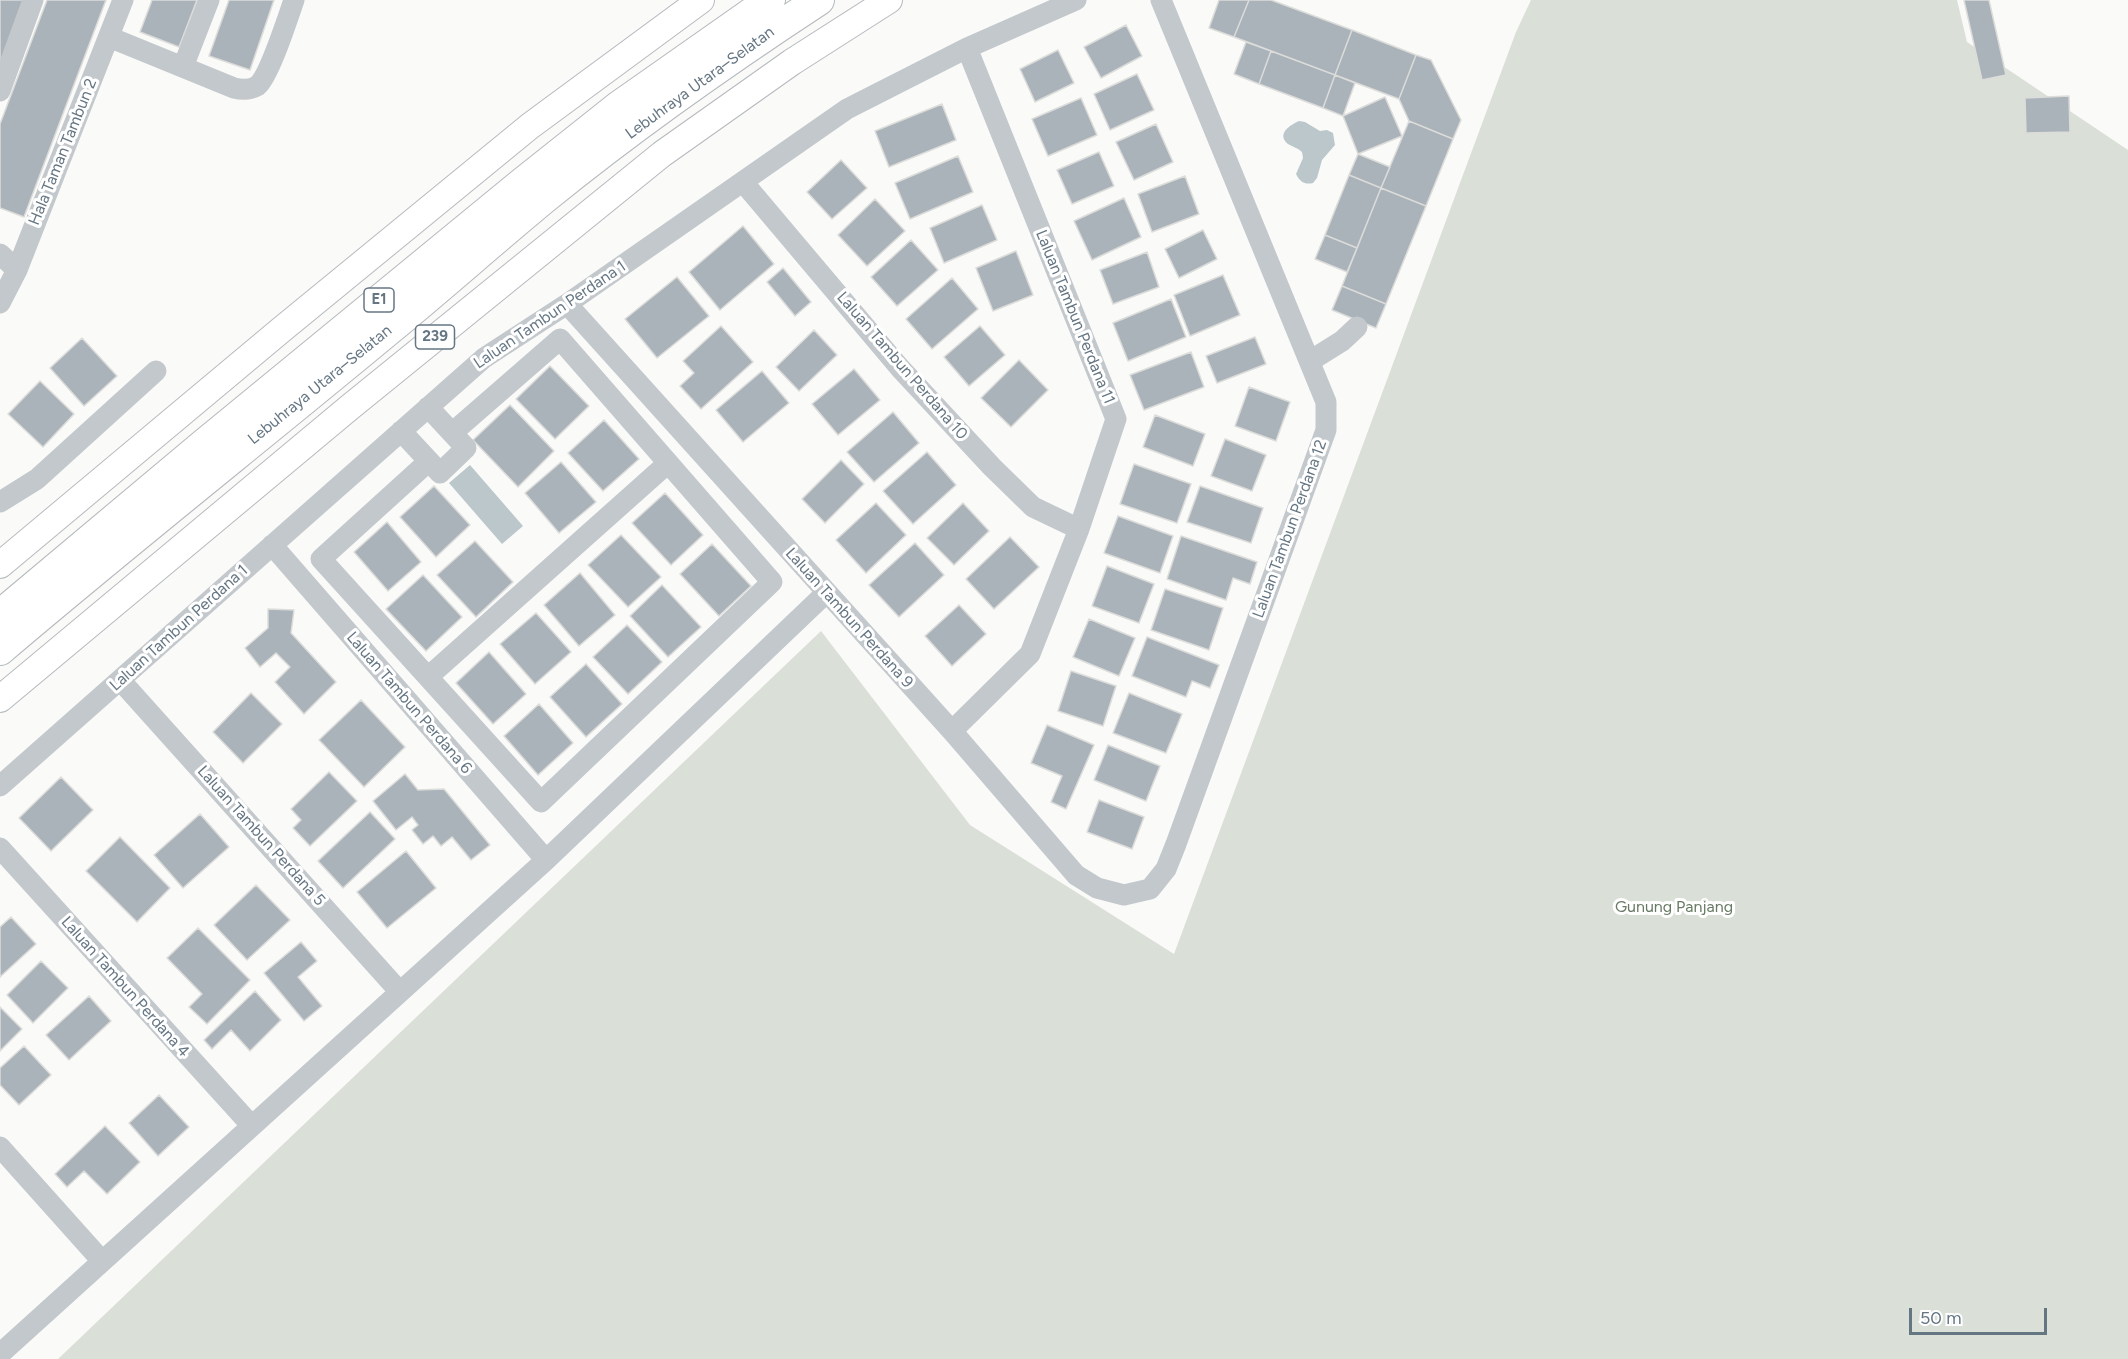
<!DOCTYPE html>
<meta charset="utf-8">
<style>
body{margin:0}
#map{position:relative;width:2128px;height:1359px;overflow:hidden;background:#fafaf8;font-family:Figtree,sans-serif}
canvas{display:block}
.scale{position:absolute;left:1909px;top:1308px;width:138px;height:27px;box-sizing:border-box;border:3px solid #657683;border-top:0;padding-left:8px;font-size:18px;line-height:21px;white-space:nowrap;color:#657683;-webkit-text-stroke:4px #fff;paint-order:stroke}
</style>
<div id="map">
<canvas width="2128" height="1359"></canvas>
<div class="scale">50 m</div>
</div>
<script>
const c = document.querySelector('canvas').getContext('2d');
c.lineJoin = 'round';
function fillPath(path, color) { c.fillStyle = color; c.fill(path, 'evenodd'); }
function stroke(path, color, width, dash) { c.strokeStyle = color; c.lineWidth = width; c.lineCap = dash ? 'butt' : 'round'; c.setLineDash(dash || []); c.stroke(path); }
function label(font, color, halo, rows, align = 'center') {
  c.font = font + ' Figtree,sans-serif'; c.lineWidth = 6; c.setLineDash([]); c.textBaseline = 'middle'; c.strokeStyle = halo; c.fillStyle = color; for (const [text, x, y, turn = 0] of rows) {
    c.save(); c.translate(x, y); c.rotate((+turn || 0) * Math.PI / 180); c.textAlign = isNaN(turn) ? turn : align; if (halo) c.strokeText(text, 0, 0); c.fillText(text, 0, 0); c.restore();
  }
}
fillPath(new Path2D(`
 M1531,0H1957L1967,42L2128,150V1359H58L821,631L970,825L1174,954L1516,32Z`), '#dadfd7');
fillPath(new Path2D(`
 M1299,121L1305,122L1320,131L1327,130L1333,133L1335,145L1322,160L1317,178L1313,183C1305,185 1300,182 1296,174L1303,158L1302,152C1298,148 1293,147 1288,144C1276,134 1290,125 1299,121Z
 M470,465L523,526L502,544L449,483Z`), '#bbc7cb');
const building = new Path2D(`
 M0,0H24L0,66Z
 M47,0H106L24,217L0,208V124Z
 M152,0H197L179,47L140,32Z
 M229,0H274L250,70L209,56Z
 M1219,0H1249L1234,37L1209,28Z
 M1249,0H1271L1352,30L1335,75L1234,37Z
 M1964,0H1989L2006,75L1982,80Z
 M1126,25L1142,56L1101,78L1084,47Z
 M1352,30L1416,55L1399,99L1335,75Z
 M1246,42L1271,51L1259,84L1234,74Z
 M1058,50L1074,83L1035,102L1020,69Z
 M1271,51L1335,75L1323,108L1259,84Z
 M1416,55L1431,60L1461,120L1453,139L1409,121L1399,99Z
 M1137,74L1154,110L1110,130L1094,94Z
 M1335,75L1355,83L1343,116L1323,108Z
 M2069,96L2070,132L2026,133L2025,98Z
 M1385,97L1402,136L1358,154L1343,116Z
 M1081,98L1097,135L1048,156L1032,119Z
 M942,104L956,140L889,167L875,131Z
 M1409,121L1453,139L1426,206L1381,188Z
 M1156,124L1173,162L1134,180L1116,142Z
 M1099,152L1114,186L1072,204L1057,170Z
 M1358,154L1390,167L1381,188L1349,175Z
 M958,156L973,192L910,219L895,183Z
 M841,160L867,188L832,219L807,192Z
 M1349,175L1381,188L1357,248L1325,235Z
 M1185,176L1199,214L1152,232L1138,194Z
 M1381,188L1426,206L1386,304L1342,286Z
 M1124,198L1141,237L1092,260L1074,221Z
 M875,199L905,231L867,266L838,235Z
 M982,205L997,240L944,263L930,228Z
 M743,226L774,264L720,310L689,272Z
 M1203,230L1217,259L1179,278L1165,249Z
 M1325,235L1357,248L1347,272L1315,259Z
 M911,240L938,270L897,306L871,277Z
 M1016,251L1033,295L993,311L976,268Z
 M1147,252L1159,287L1113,304L1100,270Z
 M783,268L811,302L795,316L767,282Z
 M1223,275L1240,315L1190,336L1174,295Z
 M677,277L709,316L657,358L625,319Z
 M952,278L978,309L932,349L906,319Z
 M1342,286L1386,304L1376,328L1332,310Z
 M1171,299L1186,337L1128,361L1113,323Z
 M721,326L753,362L701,409L680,386L694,373L683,361Z
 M980,326L1005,355L969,386L944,357Z
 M814,330L837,355L799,391L776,367Z
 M1255,337L1266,364L1217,383L1206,356Z
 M82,338L117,376L84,406L50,368Z
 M1191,352L1204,387L1144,410L1130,375Z
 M1019,360L1048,390L1011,427L981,398Z
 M550,366L589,406L555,439L516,399Z
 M854,369L880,400L838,435L812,404Z
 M762,371L789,403L743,442L716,410Z
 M40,381L74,414L43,447L8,414Z
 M1249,387L1290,402L1276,441L1235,426Z
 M510,405L554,451L518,487L473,440Z
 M893,412L919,443L874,482L847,452Z
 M1155,415L1205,434L1193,466L1143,447Z
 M604,420L639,459L603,491L568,453Z
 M1225,439L1266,455L1252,491L1211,476Z
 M927,452L956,485L913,524L883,491Z
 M841,460L864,484L825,523L802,499Z
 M561,462L596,502L559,533L525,493Z
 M1134,464L1191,484L1177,523L1120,504Z
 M434,486L470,525L436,557L400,517Z
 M1200,486L1263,508L1251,543L1187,522Z
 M665,493L703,535L671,565L632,523Z
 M876,503L906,535L866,573L836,540Z
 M963,503L989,531L954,565L927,538Z
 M1118,516L1173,536L1160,573L1104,553Z
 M387,522L421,562L388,591L354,552Z
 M621,535L661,577L628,607L588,565Z
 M1181,536L1257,562L1250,584L1233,578L1226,600L1167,579Z
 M1010,537L1039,567L994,609L966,579Z
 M475,541L513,582L476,617L437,575Z
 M915,543L944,575L899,617L869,585Z
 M712,544L751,586L719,616L680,574Z
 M1107,566L1154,584L1139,623L1092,606Z
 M580,573L615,615L579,646L544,605Z
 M423,575L462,617L426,651L386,609Z
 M662,585L701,627L668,657L630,616Z
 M1165,589L1223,608L1209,650L1151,630Z
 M959,605L986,634L952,666L925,636Z
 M268,609L294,610L291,633L336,682L304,714L275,682L290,667L276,653L260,667L245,648L268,628Z
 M536,613L571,652L535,684L500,644Z
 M1089,619L1135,638L1119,676L1073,657Z
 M627,625L662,662L628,694L593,657Z
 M1147,637L1219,665L1210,688L1192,681L1186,697L1132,676Z
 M489,652L526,694L493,724L456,683Z
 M586,664L622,704L586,737L550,697Z
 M1071,671L1116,686L1103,726L1058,711Z
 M251,693L282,724L243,763L213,732Z
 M1129,693L1182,714L1166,753L1113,733Z
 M361,700L405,747L364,787L319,740Z
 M539,704L573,743L538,775L504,736Z
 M1047,725L1094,745L1066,809L1051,802L1062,776L1031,763Z
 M1108,745L1160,766L1146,801L1094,780Z
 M329,772L357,801L310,846L293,828L301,820L291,809Z
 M405,774L418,790L444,789L490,845L471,860L452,837L441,846L433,836L423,844L412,830L418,825L412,817L396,830L373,801Z
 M61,777L93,810L51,851L19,818Z
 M1099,800L1144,817L1132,849L1087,832Z
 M370,812L395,839L343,888L318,861Z
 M200,814L229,847L183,888L154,855Z
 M120,837L170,888L137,922L86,871Z
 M406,851L436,888L387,928L357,892Z
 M256,885L290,920L247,960L214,925Z
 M11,917L36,944L0,977V927Z
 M198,928L250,980L207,1024L189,1007L202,994L167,958Z
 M301,942L317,961L298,977L322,1006L304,1021L264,973Z
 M41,961L68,988L33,1023L7,995Z
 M255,991L281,1020L250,1051L231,1030L212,1049L204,1040Z
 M89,996L111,1021L69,1060L46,1035Z
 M0,1007L22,1029L0,1051Z
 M24,1046L51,1075L19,1105L0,1085V1068Z
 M159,1095L189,1127L158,1156L129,1123Z
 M105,1126L140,1162L107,1194L84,1171L67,1187L55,1174Z`);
fillPath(building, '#aab3b9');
stroke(building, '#dcdcda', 1.5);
const major = new Path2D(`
 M0,565L281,330L530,126L701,0
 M0,699L350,407L662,154L792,62L889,0`);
const highway = new Path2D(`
 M0,615L204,444L522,183L619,106L770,0
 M0,650C128,541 260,437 390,329C442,286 494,240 546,197C633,126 726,61 819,0`);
stroke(major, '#b5babe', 28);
stroke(highway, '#b4b9bd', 32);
stroke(new Path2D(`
 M109,37L234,88C242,90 250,90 257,86C269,77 288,17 294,0
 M183,67L209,0
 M0,91L33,0
 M743,182L900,368L992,467L1033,507L1079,529
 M0,254L17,270
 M0,303L17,270L123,0
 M567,304L952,731L1076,875L1097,888L1124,895L1150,889L1166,869L1176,844L1326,430V402L1161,0
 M1310,361L1342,341L1357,327
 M401,431L440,473L466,448L428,407
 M429,461L321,559L541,802L772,582L560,339L452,433
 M0,502L37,479L156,371
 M272,545L546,860
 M428,677L668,463
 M121,681L400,992
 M952,731L1030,654L1079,529L1116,419L967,48
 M0,786L484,358L567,304L847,109L967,48L1076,0
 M0,848L251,1125
 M0,1147L102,1261
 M0,1354L546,860L826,593`), '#c3c8cc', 21);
stroke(major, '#fff', 26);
stroke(highway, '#fff', 30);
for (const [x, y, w] of [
 [379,300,30],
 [435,337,39]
]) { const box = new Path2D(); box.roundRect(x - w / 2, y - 12, w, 24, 4.5); c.fillStyle = '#fff'; c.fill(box); stroke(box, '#657683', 1.5); }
label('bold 15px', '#657683', null, [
 ["E1",379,300],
 ["239",435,337]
]);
label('16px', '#657683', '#fff', [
 ["Lebuhraya Utara–Selatan",700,83,-36],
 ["Hala Taman Tambun 2",63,152,-68],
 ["Laluan Tambun Perdana 1",550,315,-34],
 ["Laluan Tambun Perdana 11",1075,317,68],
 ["Laluan Tambun Perdana 10",902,366,49],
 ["Lebuhraya Utara–Selatan",320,385,-39],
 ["Laluan Tambun Perdana 12",1290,529,-70],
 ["Laluan Tambun Perdana 9",849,618,48],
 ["Laluan Tambun Perdana 1",179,628,-42],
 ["Laluan Tambun Perdana 6",409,703,49],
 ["Laluan Tambun Perdana 5",261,836,48],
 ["Laluan Tambun Perdana 4",125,987,48]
]);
label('16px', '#687a64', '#fff', [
 ["Gunung Panjang",1674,907]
]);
</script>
